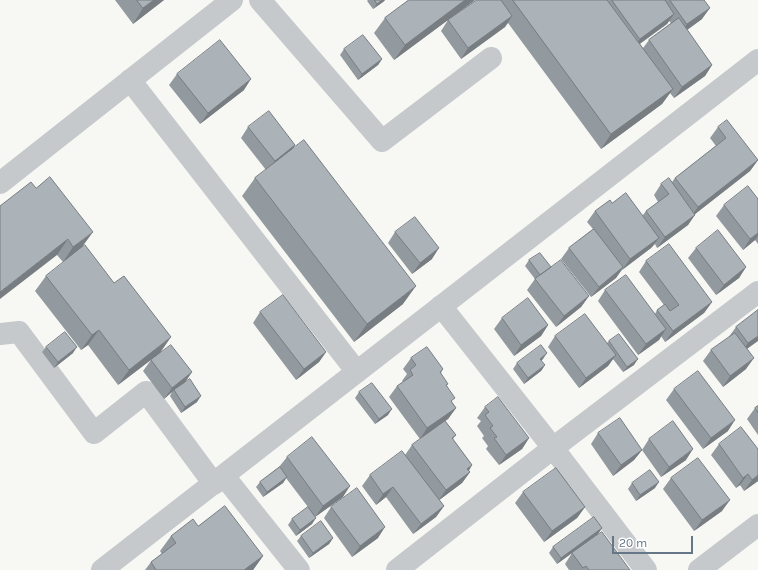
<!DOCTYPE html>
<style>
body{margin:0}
#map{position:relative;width:758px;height:570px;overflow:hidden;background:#f7f8f4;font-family:Karla,sans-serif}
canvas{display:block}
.scale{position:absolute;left:612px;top:536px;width:81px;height:18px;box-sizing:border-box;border:2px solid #657787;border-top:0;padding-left:5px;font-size:12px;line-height:14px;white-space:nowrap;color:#657787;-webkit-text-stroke:3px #fff;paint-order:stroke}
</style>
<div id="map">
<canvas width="758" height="570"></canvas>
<div class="scale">20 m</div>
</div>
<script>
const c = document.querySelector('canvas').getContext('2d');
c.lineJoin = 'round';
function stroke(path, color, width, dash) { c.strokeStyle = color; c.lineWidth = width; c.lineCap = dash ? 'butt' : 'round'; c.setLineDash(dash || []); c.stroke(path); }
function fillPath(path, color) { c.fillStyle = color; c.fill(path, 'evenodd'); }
stroke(new Path2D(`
 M260,0L382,141L491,58
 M130,80L357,372
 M0,183L232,0
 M441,306L553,448L646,570
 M0,334L19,332L94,433L146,392L214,484
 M224,476L299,570
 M102,570C322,401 539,229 758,60
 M397,570L553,448L758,292
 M699,570L758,525`), '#c5c9cc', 22);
fillPath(new Path2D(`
 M115,0H164L133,24Z
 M368,0H385L383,2L373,9L367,1Z
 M409,0H475L394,60L374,33L385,18Z
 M477,0H704L702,19L687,30L712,65L705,76L674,98L670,93L662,104L601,149L508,23L505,27L461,59L441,31L448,20ZM669,21L671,23L649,40L643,48L640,44L667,24Z
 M344,49L382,59L378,65L358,80L340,55Z
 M177,74L244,90L200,124L169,85Z
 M248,127L295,145L292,150L403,304L354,342L242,196L255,178L266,170L241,138Z
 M718,127L758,160L750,171L695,214L688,225L657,248L655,244L651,248L622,270L616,278L591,297L561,259L569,248L593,229L587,222L595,211L612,203L643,215L646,211L658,202L654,195L661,184L672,182L675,178L716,146L710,138Z
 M758,199V244L755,240L743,250L716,216L724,205Z
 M0,206L82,247L63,262L57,255Z
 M395,232L432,259L412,274L388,243Z
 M696,248L746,267L739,278L716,295L688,258Z
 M529,260L551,267L589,296L581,307L556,327L527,290L535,279L525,266Z
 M646,261L712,302L704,313L665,342L661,336L659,340L638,355L598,301L605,290L655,314L657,310L664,305L639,272Z
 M46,276L160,353L118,385L88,345L81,350L35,291Z
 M758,310L747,349L746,369L723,387L703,361L711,350L728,338L736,327Z
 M260,312L326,352L319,362L296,380L253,323Z
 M502,318L548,325L541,336L514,356L494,329Z
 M555,336L607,343L609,341L634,365L623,372L613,359L608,366L579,388L548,347Z
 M46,347L73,353L54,368L42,352Z
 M411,358L443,369L441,373L447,386L452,402L456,408L448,419L445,421L456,435L453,439L472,465L469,471L470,472L462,483L439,500L444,506L436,517L413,534L386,497L376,505L362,486L370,475L405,455L412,445L442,424L420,439L389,397L397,386L403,382L402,381L407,374L403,369Z
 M543,359L541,361L545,365L541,371L524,384L513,369L517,363Z
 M151,360L192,372L185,383L197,402L181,413L170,396L172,392L164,399L143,371Z
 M674,389L728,431L703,449L666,400Z
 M359,392L388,415L375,424L355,398Z
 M758,406V435L747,419L755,408Z
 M485,407L529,438L522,449L499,465L486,449L488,446L482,438L484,436L477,426L481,421L477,418Z
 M598,433L642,450L634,460L613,476L591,444Z
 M649,439L686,460L661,477L642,450Z
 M719,444L758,481L744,491L740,485L736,488L711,455Z
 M287,457L343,497L315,517L312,524L296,536L288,525L292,519L308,507L286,478L283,483L263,497L256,487L260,482L279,467Z
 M671,478L722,511L694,531L663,489Z
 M632,483L655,488L636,501L628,489Z
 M523,492L585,507L577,518L544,542L515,503Z
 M331,507L378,538L352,557L324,518Z
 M198,526L263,556L253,570H145L151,562L162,554L160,551L171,536Z
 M602,528L598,534L557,564L549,553L553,547Z
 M301,536L333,538L329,544L309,558L297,541Z
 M572,553L630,570H569L565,564Z`), '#939a9f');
fillPath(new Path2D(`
 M154,0H164L133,24L143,8Z
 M382,0H385L383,2L373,9L377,4Z
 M465,0H475L394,60L405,45Z
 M710,8L702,19L680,35L687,24Z
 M674,14L667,24L632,49L640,39Z
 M512,16L505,27L461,59L468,48Z
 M382,59L378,65L358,80L362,74Z
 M712,65L705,76L674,98L682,87Z
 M251,79L244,90L200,124L208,113Z
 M673,89L662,104L601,149L611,134Z
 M295,145L288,156L267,172L275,161Z
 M758,160L750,171L690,218L698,207Z
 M695,215L688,225L657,248L665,237Z
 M93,232L82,247L63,262L73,247Z
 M758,233V236L755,240L743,250L750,239Z
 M659,238L651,248L622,270L630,259Z
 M68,239L57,255L0,299V292Z
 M439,248L432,259L412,274L420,263Z
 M623,267L616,278L591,297L599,287Z
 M746,267L739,278L716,295L724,285Z
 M416,286L403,304L354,342L367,324Z
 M589,296L581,307L556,327L564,316Z
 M712,302L704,313L665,342L673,331Z
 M548,325L541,336L514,356L521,345Z
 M666,329L659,340L638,355L646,344Z
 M99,330L88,345L81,350L92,335Z
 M758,336V341L740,354L748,343Z
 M171,337L160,353L118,385L129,370Z
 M77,347L73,353L54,368L58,362Z
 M326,352L319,362L296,380L304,369Z
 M547,353L543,359L536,365L540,359Z
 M616,355L608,366L579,388L586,378Z
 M754,358L746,369L723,387L730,376Z
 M638,359L634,365L623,372L627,367Z
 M545,365L541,371L524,384L528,378Z
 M192,372L184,383L174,390L172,392L164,399L172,388Z
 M201,396L197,402L181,413L185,407Z
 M456,408L448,419L420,439L427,428Z
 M392,409L388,415L375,424L379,419Z
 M735,420L728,431L703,449L711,438Z
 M529,438L522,449L499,465L506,455Z
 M693,449L686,460L661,477L669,467Z
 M642,450L634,460L613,476L621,465Z
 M472,465L466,474L470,472L462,483L438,501L446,490L467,469Z
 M748,474L740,485L736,488L743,478Z
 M758,475V481L744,491L752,480Z
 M287,477L283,483L263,497L267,492Z
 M659,482L655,488L636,501L640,495Z
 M350,486L343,497L315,517L323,506Z
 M393,487L386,497L376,505L383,494Z
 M730,500L722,511L694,531L702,520Z
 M444,506L436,517L413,534L421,524Z
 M585,507L577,518L544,542L552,531Z
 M316,518L312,524L296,536L300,530Z
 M385,527L378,538L352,557L360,546Z
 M602,528L598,534L557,564L561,558Z
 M333,538L329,544L309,558L313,553Z
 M263,556L253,570H244Z`), '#787d82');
const building = new Path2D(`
 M137,0H154L143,8Z
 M375,0H382L377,4Z
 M409,0H465L405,45L385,18Z
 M477,0H501L512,16L468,48L448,20Z
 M513,0H607L673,89L611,134Z
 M612,0H665L674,14L640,39Z
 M670,0H704L710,8L687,24Z
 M679,18L712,65L682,87L649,40Z
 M363,35L382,59L362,74L344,49Z
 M220,40L251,79L208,113L177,74Z
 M269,111L295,145L275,161L248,127Z
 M727,120L758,160L698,207L675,178L726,138L718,127Z
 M304,140L416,286L367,324L255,178Z
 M50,177L93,232L73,247L68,239L0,292V206L31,182L36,188Z
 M669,178L695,215L665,237L646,211L669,194L661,184Z
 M748,186L758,199V233L750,239L724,205Z
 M626,193L659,238L630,259L595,211L610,200L612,203Z
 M415,217L439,248L420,263L395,232Z
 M594,229L623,267L599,287L569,248Z
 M718,230L746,267L724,285L696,248Z
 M669,244L712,302L673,331L657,310L665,304L670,311L679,305L646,261Z
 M85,245L114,283L124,276L171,337L129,370L99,330L92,335L46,276Z
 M540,253L551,267L540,275L529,260Z
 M561,260L589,296L564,316L535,279Z
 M626,275L666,329L646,344L605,290Z
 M283,295L326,352L304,369L260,312Z
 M528,298L548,325L521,345L502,318Z
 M758,310V336L748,343L736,327Z
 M585,314L616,355L586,378L555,336Z
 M65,332L77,347L58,362L46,347Z
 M735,333L754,358L730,376L711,350Z
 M619,334L638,359L627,367L609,341Z
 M171,345L192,372L172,388L151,360Z
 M541,345L547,353L540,359L545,365L528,378L517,363Z
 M427,347L443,369L440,372L448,384L446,385L455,398L451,401L456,408L427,428L397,386L413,375L410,370L416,365L411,358Z
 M698,371L735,420L711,438L674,389Z
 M190,379L201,396L185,407L174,390Z
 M372,383L392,409L379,419L359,392Z
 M498,397L529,438L506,455L494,438L497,437L490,428L493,426L485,415L489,412L485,407Z
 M758,406V413L755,408Z
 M620,418L642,450L621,465L598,433Z
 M445,421L456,435L452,438L472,465L467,469L470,472L446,490L412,445Z
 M673,421L693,449L669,467L649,439Z
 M741,427L758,449V475L752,480L748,474L743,478L719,444Z
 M312,437L350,486L323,506L287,457Z
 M402,451L444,506L421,524L393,487L383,494L370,475Z
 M698,458L730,500L702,520L671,478Z
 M280,467L287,477L267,492L260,482Z
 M556,468L585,507L552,531L523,492Z
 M650,470L659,482L640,495L632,483Z
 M357,488L385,527L360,546L331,507Z
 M225,506L263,556L244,570H156L151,562L176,543L171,536L193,519L198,526Z
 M308,507L316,518L300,530L292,519Z
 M594,517L602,528L561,558L553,547Z
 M321,521L333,538L313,553L301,536Z
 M602,532L630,570H589L586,566L583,568L572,553Z`);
fillPath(building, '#abb3b9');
stroke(building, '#787d82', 1);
</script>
